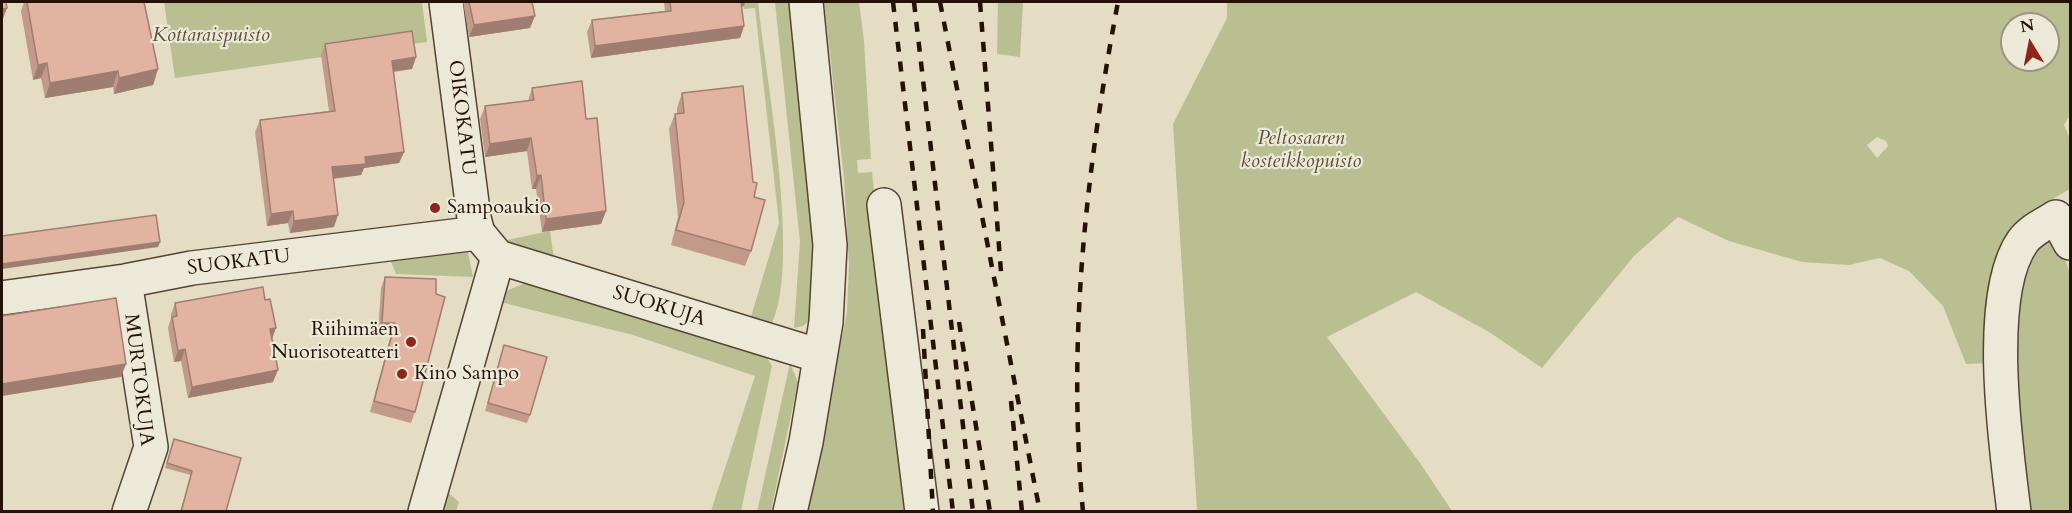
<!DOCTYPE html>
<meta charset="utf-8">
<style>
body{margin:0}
#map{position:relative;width:2072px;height:513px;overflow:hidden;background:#e4ddc3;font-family:Cardo,serif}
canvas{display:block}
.frame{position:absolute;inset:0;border:3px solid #251106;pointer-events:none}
.north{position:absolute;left:2000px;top:12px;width:60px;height:60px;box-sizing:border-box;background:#ede9d8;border:2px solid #9d9384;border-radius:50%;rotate:350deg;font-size:16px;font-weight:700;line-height:24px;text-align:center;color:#251106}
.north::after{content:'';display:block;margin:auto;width:21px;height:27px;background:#8f2418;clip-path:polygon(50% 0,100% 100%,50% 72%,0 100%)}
</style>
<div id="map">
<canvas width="2072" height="513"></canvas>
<div class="frame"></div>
<div class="north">N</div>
</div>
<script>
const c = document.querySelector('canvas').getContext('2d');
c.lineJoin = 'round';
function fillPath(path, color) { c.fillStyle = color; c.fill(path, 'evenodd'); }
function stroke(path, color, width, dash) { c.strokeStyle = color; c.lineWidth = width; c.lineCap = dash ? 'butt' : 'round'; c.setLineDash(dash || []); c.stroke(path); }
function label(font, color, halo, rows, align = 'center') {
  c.font = font + ' Cardo,serif'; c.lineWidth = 4.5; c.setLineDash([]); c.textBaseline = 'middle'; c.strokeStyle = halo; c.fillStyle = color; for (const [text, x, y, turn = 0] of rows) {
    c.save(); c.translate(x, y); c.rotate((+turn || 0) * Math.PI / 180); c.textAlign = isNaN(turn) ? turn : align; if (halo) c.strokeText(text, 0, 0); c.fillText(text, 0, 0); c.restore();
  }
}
fillPath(new Path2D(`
 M164,2H422L427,42L175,78Z
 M743,2H758C765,73 802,266 771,325L750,320L779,223L755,8L744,9Z
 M775,2H788L809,192L812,242L809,321L803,326L794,328L800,242Z
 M824,2H859L864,41L871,159L857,160L858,173L872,172L894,376L915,511L806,512L847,312L849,265L844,178Z
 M998,2H1023L1020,57L997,54Z
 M1227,2H2070V115L2064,125L2070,139V189L2037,208L2018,231L1990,363L1966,364L1943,306L1909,271L1880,258L1849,265L1802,262L1729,241L1678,217L1634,256L1542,368L1489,332L1416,292L1327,337L1420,463L1452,511H1197L1173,124L1227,18ZM2012,24H2048V60H2012ZM1877,137L1886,141L1888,146L1877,158L1867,145Z
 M550,231L554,259L512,245L507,240Z
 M2049,235L2062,251L2070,273V511H2024L2008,355L2029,248Z
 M461,250L468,253L473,277L396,274L390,259Z
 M531,281L766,356L772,366L741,511H711L755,376L633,335L500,302L508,290Z
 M790,363L798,382L771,511L757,512Z
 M450,494L459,502L456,511L438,512L443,495Z`), '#b9bf90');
const minor = new Path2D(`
 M884,205L922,512
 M498,257L820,356
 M125,281L151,447L129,512
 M2,298L125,281L192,268L478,233
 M425,512L498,257L478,233L474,218L446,2
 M790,512L806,442L826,322L830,245L806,2
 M2014,512C2006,447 1984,295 2023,241C2031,230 2045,224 2056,217L2070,243`);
stroke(minor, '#554435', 36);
stroke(minor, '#ede9d8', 33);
stroke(new Path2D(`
 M893,2L953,512
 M914,2L973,512
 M940,2L1040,512
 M980,2L1001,272
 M959,322L990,512
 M923,329L933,512
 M1011,401L1022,512
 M1083,512C1067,339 1086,171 1118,2`), '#251106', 4.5, [10, 10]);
fillPath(new Path2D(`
 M24,2H144L158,69L153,85L114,94L113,87L45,98L41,78L33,80L21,11Z
 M463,2H532L530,28L469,37Z
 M664,2H745L744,6L742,7L744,26L740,38L591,58L587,32L592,20L665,11Z
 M325,44L416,57L412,69L394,72L404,152L399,163L364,168L361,175L334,179V227L290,233L288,223L267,226L255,132L260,120L329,111L321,55Z
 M532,88L586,119L606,211L601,224L542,232L536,189H532L527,151L485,157L480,119L485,106L528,101Z
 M682,93L754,197L751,251L745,266L671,245L678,217L669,129L675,114H677V108Z
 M385,277L415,412L411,423L370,412L391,335L378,334L381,288Z
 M175,303L272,338L273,382L188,398L181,361L174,362L168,328L171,318V314Z
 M504,345L530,415L527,423L485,411Z
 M174,439L226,511L180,512L191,475L165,468Z`), '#c39a8a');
fillPath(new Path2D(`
 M738,2H745L744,6L735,7Z
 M7,8L2,21V22V9Z
 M535,16L530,28L469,37L474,25Z
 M744,26L740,38L591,58L595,46Z
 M416,57L412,69L388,72L392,61Z
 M47,63L41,78L33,80L38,65Z
 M158,69L153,85L114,94L119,78Z
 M118,71L113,87L45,98L50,83Z
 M531,138L527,151L485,157L490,144Z
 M404,152L399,163L364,168L361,175L328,179L332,167L365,157Z
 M541,175L536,189H532L537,176Z
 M293,211L288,223L267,226L271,214Z
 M606,211L601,224L542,232L546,219Z
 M338,215L334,227L290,233L294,221Z
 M160,242L158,247L2,269V264Z
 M382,323H395L391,335L378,334Z
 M276,328L272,339L270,329Z
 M185,349L181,361L174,362L178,351Z
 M126,364L121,377L2,396V384Z
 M278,370L273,382L188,398L192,387Z`), '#9f7d71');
const building = new Path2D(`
 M2,2H6L7,8L2,9Z
 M27,2H144L158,69L119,78L118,71L50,83L47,63L38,65Z
 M469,2H532L535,16L474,25Z
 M670,2H741L744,26L595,46L592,20L671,11Z
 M412,31L416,57L392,61L404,152L365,157L366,164L332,167L338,215L294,221L293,211L271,214L260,120L335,111L325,44Z
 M582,81L586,119L597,118L606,211L546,219L541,175L537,176L531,138L490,144L485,106L534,100L532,88Z
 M743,86L753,182L757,183L754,197L765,200L751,251L676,230L684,202L675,114L684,113L682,93Z
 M156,215L160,242L2,264V236Z
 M385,277L436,279V294L445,297L415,412L374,401L395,323H382Z
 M263,287L265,300L270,299L276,328L270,329L278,370L192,387L185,349L178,351L172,317L177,316L175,303Z
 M116,298L126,364L2,384V316Z
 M504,345L547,357L530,415L488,403Z
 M174,439L241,458L226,511L229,512H181L192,471L167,463Z`);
fillPath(building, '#e3b3a1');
stroke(building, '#9f7d71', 1.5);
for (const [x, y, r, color] of [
 [435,208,6,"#8f2418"],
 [411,342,6,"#8f2418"],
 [402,374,6,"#8f2418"]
]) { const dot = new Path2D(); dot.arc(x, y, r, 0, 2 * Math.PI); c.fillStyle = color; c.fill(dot); stroke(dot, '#ede9d8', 2); }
label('italic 20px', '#594e36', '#ede9d8', [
 ["Kottaraispuisto",211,36],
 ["Peltosaaren",1301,139],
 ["kosteikkopuisto",1301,162]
]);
label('20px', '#251106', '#ede9d8', [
 ["OIKOKATU",461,118,83],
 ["SUOKATU",239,263,-7],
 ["SUOKUJA",659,307,17],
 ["MURTOKUJA",138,380,83]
]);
label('20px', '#251106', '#ede9d8', [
 ["Sampoaukio",447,208],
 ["Riihimäen",399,330,"right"],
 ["Nuorisoteatteri",399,353,"right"],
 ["Kino Sampo",414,374]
], 'left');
</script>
